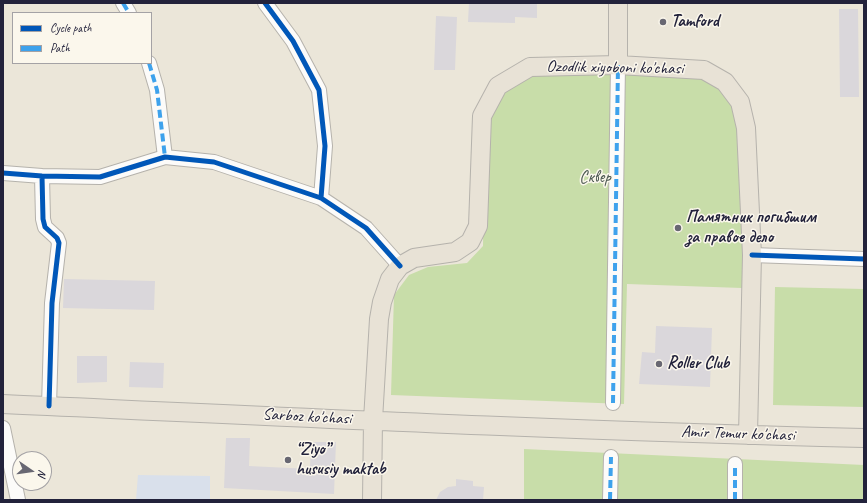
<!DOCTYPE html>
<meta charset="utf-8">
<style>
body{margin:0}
#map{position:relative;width:867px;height:503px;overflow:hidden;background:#ebe6d9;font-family:Caveat,sans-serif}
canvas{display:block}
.frame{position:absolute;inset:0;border:4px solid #22223b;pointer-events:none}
.legend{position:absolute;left:12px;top:12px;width:140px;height:52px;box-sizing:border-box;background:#fbf7ec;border:1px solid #a4a2a5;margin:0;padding:5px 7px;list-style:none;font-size:12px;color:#22223b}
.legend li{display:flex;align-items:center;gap:8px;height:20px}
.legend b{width:20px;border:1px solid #a4a2a5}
.north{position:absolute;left:12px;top:451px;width:40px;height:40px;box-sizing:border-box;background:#fbf7ec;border:1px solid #a4a2a5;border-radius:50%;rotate:103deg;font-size:11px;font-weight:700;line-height:16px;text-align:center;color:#22223b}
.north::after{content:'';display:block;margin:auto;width:14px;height:18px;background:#686772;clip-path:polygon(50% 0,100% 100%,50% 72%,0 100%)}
</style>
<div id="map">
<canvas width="867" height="503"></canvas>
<div class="frame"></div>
<ul class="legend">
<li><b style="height:5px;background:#0057b8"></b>Cycle path</li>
<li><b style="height:5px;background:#3ea2ec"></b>Path</li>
</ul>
<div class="north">N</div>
</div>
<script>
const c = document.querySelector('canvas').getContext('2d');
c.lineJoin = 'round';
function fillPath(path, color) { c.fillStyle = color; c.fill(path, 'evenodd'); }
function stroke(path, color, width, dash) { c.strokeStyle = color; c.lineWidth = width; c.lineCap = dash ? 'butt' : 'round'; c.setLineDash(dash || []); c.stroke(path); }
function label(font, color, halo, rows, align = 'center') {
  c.font = font + ' Caveat,sans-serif'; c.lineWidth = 3; c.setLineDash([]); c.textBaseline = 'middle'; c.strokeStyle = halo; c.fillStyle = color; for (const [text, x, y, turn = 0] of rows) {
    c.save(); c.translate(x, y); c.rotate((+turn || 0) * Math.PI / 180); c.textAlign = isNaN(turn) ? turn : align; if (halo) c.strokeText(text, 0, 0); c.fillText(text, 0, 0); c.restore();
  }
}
fillPath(new Path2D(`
 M138,475L210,476V500H136Z`), '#d9e0eb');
fillPath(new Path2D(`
 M557,64L701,74L728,91L744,132L742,288L627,284L624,404L391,395L394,295L409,275L428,267L467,263L483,246L485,121L514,81Z
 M775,287L864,289V407L773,405Z
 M524,449L864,465V500H524Z`), '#c8dda9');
fillPath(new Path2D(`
 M469,3H537V18L515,17V23L468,22Z
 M839,9H858L859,97H840Z
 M436,16L457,17L455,70H434Z
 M64,279L155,281L154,310L63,308Z
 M656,326L712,328L710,387L639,384L642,352L655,353Z
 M77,356H107V382L77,383Z
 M130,362L164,363L163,388L129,387Z
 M226,438H250L249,466L310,469L311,442H336L334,494L224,488Z
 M456,479L473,481V486L484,487L483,500H436L440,492L448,487L456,486Z`), '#dad7db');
const minor = new Path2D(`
 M123,3L129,13
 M265,3L293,41L319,90L325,146L321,198
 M149,63L157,90L165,157
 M3,173L42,176L100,177L165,157L214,162L321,198L366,228L400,266
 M42,176L43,219L45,227L57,238L59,243L52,303L49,406
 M752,255L864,259
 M613,403L618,65
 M3,428L18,500
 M610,500L611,457
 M735,500V464`);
const major = new Path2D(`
 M618,3V65
 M3,404C290,417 577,431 864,438
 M372,500L373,420L379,319L382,302L390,279L400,266L414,258L455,252L470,242L478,226L482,116L498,86L530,67L618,65L704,70L725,82L740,102L746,128L752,255L748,435`);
stroke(minor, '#b5b2ac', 16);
stroke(major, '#b5b2ac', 20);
stroke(minor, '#fcfbf9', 14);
stroke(major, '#e8e2d6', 18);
stroke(new Path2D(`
 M123,3L129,13
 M149,63L157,90L165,157
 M613,403L618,65
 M610,500L611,457
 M735,500V464`), '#3ea2ec', 4, [8, 4]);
stroke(new Path2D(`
 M265,3L293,41L319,90L325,146L321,198
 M3,173L42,176L100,177L165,157L214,162L321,198L366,228L400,266
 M42,176L43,219L45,227L57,238L59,243L52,303L49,406
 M752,255L864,259`), '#0057b8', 5);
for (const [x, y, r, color] of [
 [663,22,4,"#686772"],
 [678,228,4,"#686772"],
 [659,364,4,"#686772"],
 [288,460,4,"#686772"]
]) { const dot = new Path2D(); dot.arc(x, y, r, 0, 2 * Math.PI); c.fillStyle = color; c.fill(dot); stroke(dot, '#fbf7ec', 1.5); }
label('bold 17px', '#22223b', '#fbf7ec', [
 ["Tamford",671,22],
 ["Памятник погибшим",686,218],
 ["за правое дело",686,238],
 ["Roller Club",667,364],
 ["“Ziyo”",296,450],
 ["hususiy maktab",296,470]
], 'left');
label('17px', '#22223b', '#fbf7ec', [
 ["Ozodlik xiyoboni ko'chasi",615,68,1],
 ["Sarboz ko'chasi",307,417,3],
 ["Amir Temur ko'chasi",738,434,2]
]);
label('17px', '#4b5850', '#fbf7ec', [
 ["Сквер",595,178]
]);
</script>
